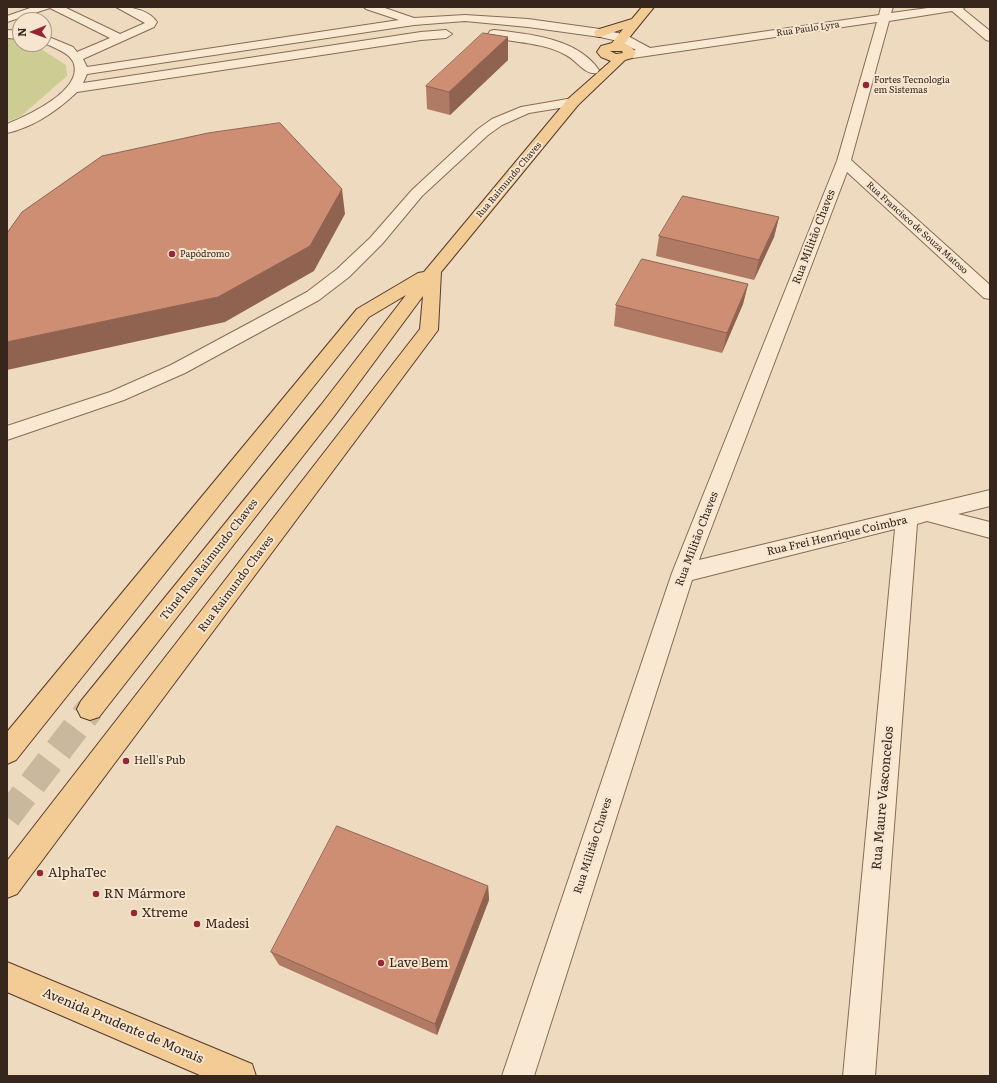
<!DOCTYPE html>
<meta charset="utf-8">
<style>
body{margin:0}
#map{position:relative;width:997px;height:1083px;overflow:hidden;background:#eedbbf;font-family:Literata,serif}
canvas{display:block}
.frame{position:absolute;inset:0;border:8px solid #36261c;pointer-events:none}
.north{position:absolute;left:12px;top:12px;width:40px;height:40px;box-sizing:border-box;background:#f6e6cf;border:1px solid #a99987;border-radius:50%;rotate:269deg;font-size:11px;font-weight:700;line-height:16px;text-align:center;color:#36261c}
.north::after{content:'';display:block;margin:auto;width:14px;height:18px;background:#972634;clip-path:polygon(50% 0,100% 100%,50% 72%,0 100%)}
</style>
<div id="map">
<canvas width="997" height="1083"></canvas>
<div class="frame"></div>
<div class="north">N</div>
</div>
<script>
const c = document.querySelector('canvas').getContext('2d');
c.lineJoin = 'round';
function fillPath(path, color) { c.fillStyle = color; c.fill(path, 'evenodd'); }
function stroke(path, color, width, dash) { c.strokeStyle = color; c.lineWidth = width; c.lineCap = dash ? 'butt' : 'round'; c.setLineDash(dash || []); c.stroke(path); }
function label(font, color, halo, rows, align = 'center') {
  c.font = font + ' Literata,serif'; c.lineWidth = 4; c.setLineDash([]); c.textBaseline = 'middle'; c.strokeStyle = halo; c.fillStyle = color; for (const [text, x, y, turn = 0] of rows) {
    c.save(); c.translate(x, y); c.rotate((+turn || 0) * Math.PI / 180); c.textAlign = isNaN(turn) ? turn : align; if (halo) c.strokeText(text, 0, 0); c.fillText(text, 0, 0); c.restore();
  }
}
fillPath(new Path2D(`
 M7,38H20V44H33L66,65L67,76L21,116L7,122Z`), '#cccc93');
stroke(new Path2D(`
 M7,817L90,709`), '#c9b79e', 28, [28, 14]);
const minor = new Path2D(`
 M33,7H64L120,34L145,23L116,7C131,7 148,9 157,22L154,27L83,59L87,67L399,20L366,9L364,7H382L414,18L465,15L528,19L600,29L626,35L650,48L879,15L881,7H893L891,13L935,7H965L963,9L990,31V41L986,40L952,11L889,21L851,160L990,285V299L984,298L847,172L699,560L990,490V506L958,514L990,522V538L927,521L917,524L875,1076H843L895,529L692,580L534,1076H502L672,573L837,161L877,22L633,58L627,54L629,51L636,50L618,41L600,37L528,27L465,21L414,25L87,74L83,83L421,32L446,30L452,34L446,38L421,40L77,92C58,110 34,127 7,133V124C27,116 82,91 74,64C71,53 54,48 44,43V35L73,47L77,52L110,38L50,8L7,22V16Z
 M7,30L20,31V39L7,38Z
 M494,30C529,34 577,38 599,70L597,73C586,76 576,60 566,55C542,42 516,43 490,37L488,34L490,31Z
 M573,98L578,99L580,102L578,105L529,113L502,125L488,135L422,196L382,244L349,277L319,300L185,373L124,400L7,440V426L110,392L171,365L307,292L337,269L370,238L412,190L478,129L492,119L521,107Z`);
const major = new Path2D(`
 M642,7H654L624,44C630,45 633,48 636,53L632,58L625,60L578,105L441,272L438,330L435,334L17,894L7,898V861L420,329L423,296L335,415L99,717L90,720L81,717L77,709L81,701L321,405L406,295L369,317L16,760L7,764V732L357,309L418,273L424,272L568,99L611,61L601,57L597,52L601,46L612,43L623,29L600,37L596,36L594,33L596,30L632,19ZM610,51H622L623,53L616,54Z
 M7,962L252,1064L256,1076H202L7,992Z`);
stroke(minor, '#876b57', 2);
stroke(major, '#553a2c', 2);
fillPath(minor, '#f9e9d2');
fillPath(major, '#f3cb95');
fillPath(new Path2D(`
 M508,37V60L450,115L427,109L426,86Z
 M779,217L774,237L754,280L656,256L659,236Z
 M748,284L743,304L722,353L614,326L616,305Z
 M488,886L489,900L437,1035L279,965L271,952Z`), '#b07a64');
fillPath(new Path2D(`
 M508,37V60L450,115L449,92Z
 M342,189L345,214L314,271L225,322L7,370V342Z
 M779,217L774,237L754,280L759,260Z
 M748,284L743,304L722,353L727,333Z
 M488,886L489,900L437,1035L435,1024Z`), '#906351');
const building = new Path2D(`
 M483,33L508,37L449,92L426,86Z
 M280,123L342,189L310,246L218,297L7,342V233L22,212L102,156L208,133Z
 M683,196L779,217L759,260L659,236Z
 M642,259L748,284L727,333L616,305Z
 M337,826L488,886L435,1024L271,952Z`);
fillPath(building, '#cd8e74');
stroke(building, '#906351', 1);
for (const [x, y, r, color] of [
 [866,85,4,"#972634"],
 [172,254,4,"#972634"],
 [126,761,4,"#972634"],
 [40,873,4,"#972634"],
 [96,894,4,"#972634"],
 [134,913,4,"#972634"],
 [197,924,4,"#972634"],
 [381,963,4,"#972634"]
]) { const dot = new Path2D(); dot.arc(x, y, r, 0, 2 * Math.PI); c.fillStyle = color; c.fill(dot); stroke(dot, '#f6e6cf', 1.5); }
label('9px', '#36261c', '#f6e6cf', [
 ["Rua Paulo Lyra",808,29,-8],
 ["Rua Raimundo Chaves",509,180,-50],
 ["Rua Francisco de Souza Matoso",917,228,42]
]);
label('9px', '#36261c', '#f6e6cf', [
 ["Fortes Tecnologia",874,80],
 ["em Sistemas",874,90],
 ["Papódromo",180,254]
], 'left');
label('11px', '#36261c', '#f6e6cf', [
 ["Rua Militão Chaves",814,237,-69],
 ["Rua Frei Henrique Coimbra",837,536,-13],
 ["Rua Militão Chaves",697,539,-69],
 ["Túnel Rua Raimundo Chaves",209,560,-52],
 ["Rua Raimundo Chaves",236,584,-53],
 ["Rua Militão Chaves",593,846,-72]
]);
label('11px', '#36261c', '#f6e6cf', [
 ["Hell's Pub",134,761]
], 'left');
label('13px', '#36261c', '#f6e6cf', [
 ["Rua Maure Vasconcelos",883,798,-85],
 ["Avenida Prudente de Morais",123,1026,23]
]);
label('13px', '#36261c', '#f6e6cf', [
 ["AlphaTec",48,873],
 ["RN Mármore",104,894],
 ["Xtreme",142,913],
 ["Madesi",205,924],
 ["Lave Bem",389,963]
], 'left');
</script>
